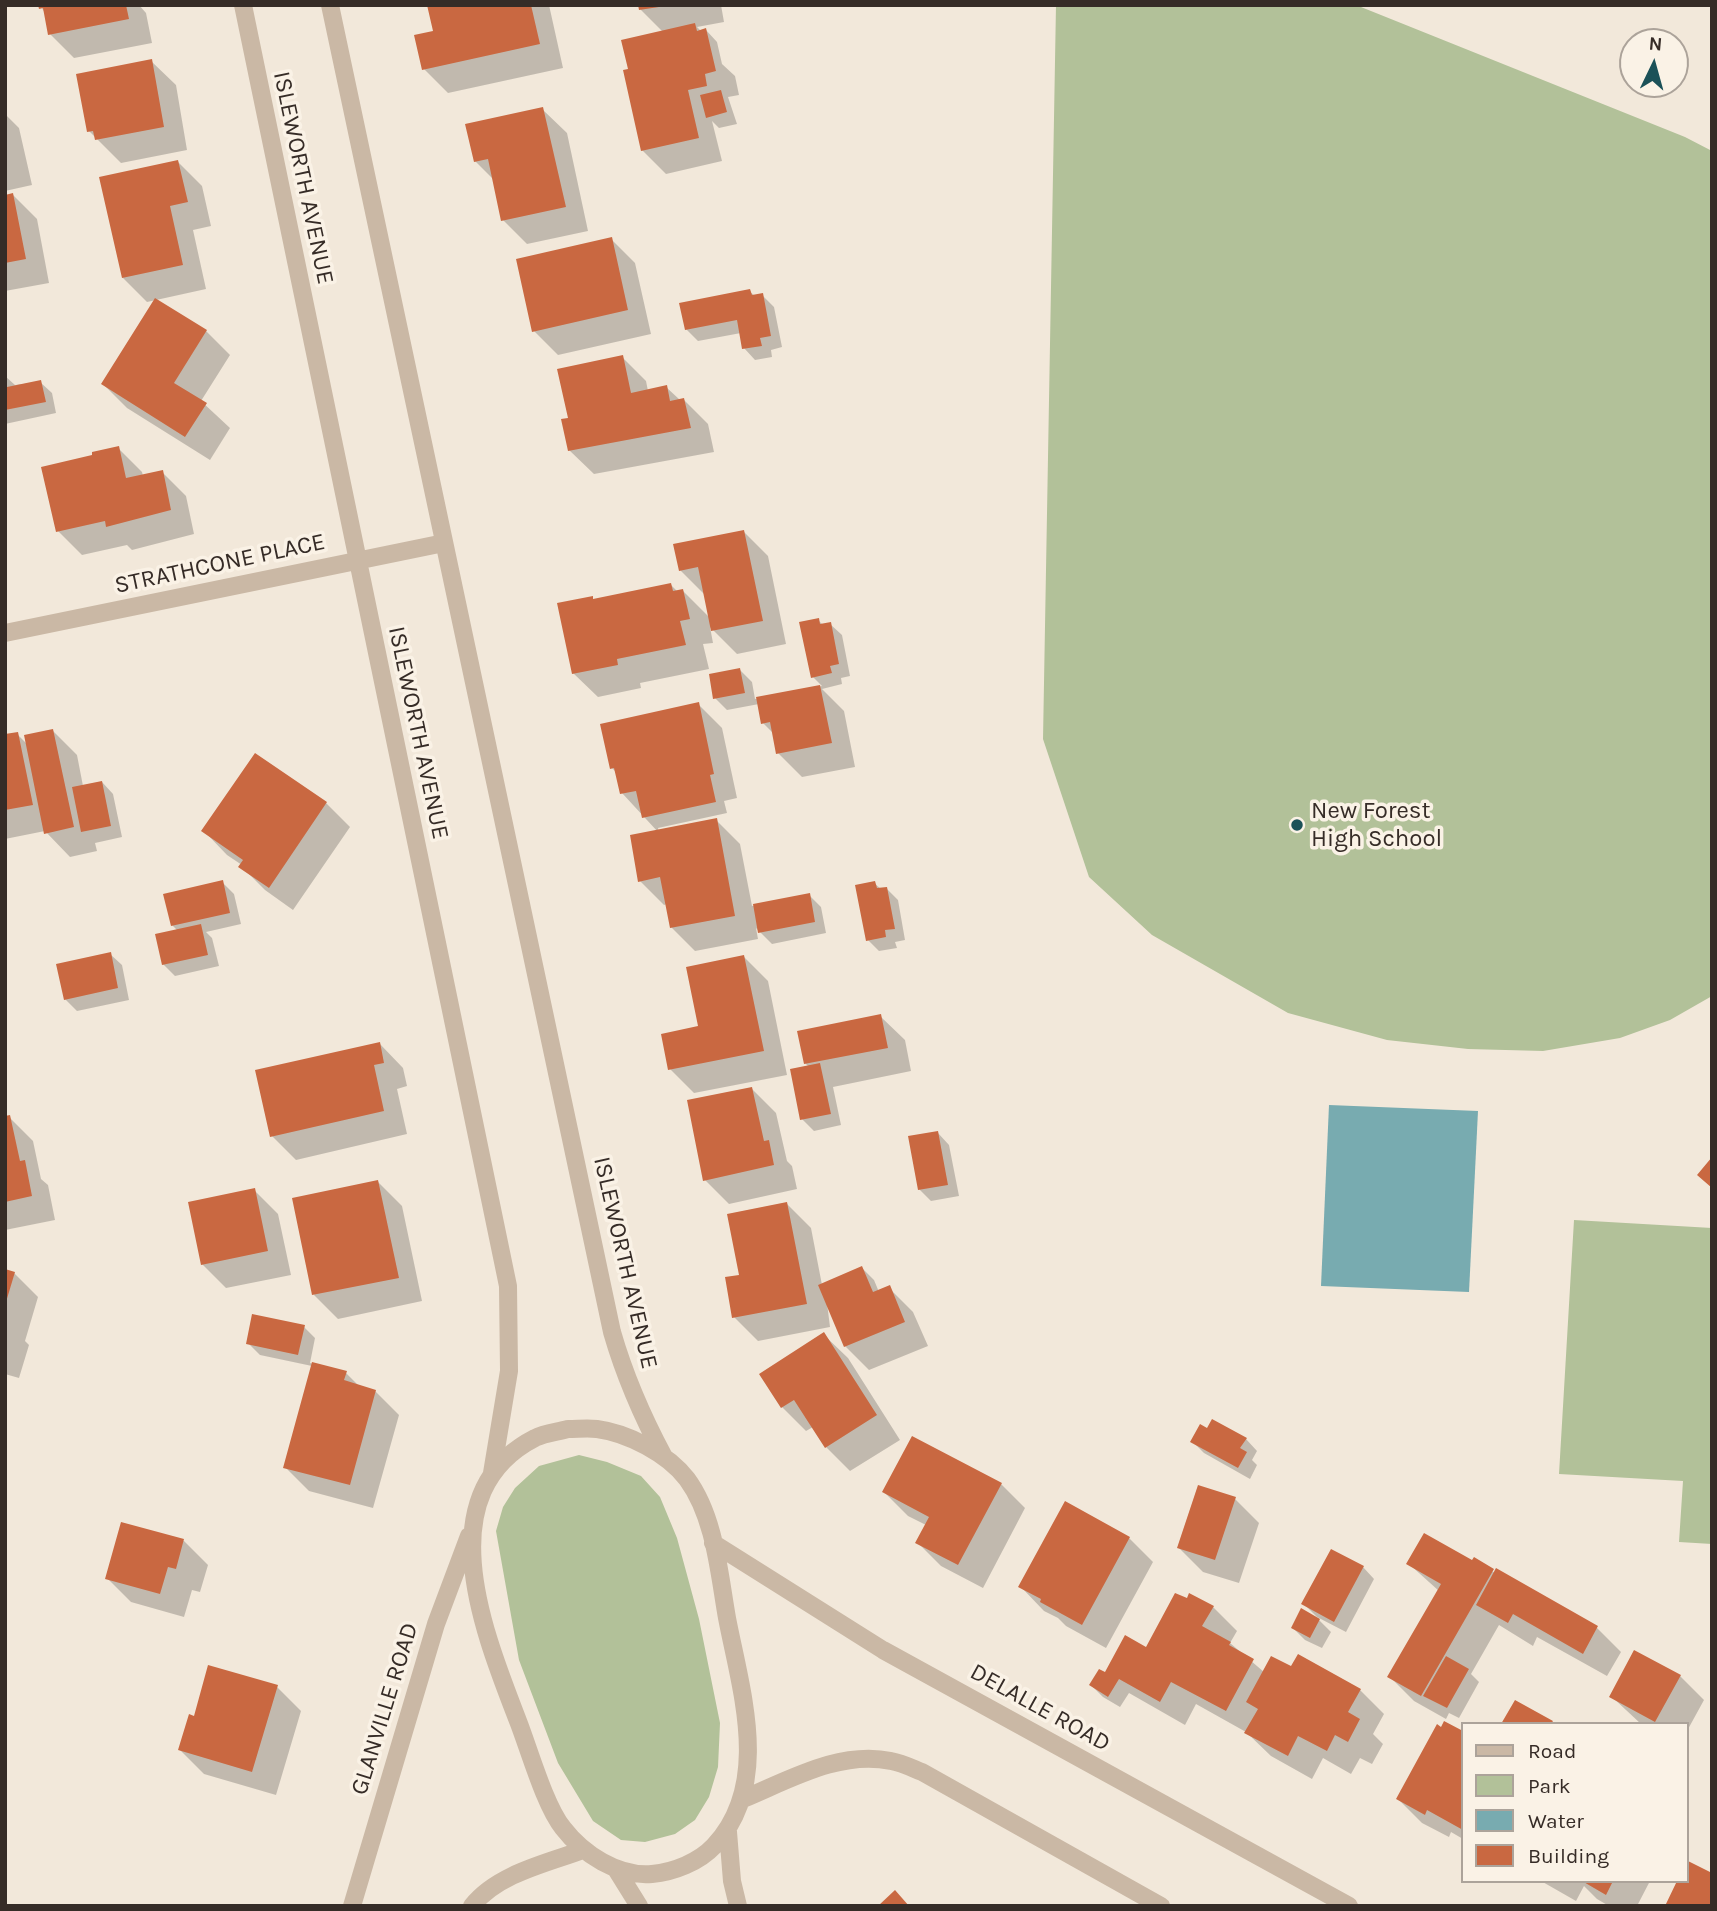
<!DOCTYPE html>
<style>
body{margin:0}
#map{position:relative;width:1717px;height:1911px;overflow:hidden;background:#f2e8da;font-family:Karla,sans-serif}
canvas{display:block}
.frame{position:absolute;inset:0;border:7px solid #362c27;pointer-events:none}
.legend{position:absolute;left:1461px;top:1722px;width:228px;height:161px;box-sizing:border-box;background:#faf2e6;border:2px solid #aca39a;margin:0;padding:9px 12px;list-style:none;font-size:21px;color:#362c27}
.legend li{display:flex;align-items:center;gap:14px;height:35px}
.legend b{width:35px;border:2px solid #aca39a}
.north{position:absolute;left:1619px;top:28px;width:70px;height:70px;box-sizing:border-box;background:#faf2e6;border:2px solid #aca39a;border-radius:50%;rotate:5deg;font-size:19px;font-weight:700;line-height:28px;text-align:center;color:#362c27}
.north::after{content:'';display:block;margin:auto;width:24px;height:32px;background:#1b5158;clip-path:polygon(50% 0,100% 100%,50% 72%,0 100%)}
</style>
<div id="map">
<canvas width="1717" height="1911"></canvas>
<div class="frame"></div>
<ul class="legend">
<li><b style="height:9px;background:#cab8a5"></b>Road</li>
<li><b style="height:19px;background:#b2c199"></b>Park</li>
<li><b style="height:19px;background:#78abb0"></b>Water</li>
<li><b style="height:19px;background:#c96841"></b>Building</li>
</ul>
<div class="north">N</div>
</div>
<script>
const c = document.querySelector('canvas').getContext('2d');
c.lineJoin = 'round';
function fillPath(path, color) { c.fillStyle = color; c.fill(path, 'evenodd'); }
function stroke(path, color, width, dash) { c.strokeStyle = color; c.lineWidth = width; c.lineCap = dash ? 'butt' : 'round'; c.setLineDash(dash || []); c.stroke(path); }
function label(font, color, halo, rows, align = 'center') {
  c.font = font + ' Karla,sans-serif'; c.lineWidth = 7; c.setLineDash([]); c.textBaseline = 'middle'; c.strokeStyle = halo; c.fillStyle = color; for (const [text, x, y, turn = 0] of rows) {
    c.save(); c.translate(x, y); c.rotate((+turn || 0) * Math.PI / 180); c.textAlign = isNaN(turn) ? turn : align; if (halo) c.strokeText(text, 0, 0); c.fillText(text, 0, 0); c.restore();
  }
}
fillPath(new Path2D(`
 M1056,5H1356L1685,137L1712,151V996L1670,1020L1620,1038L1543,1051L1468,1049L1387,1040L1288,1013L1152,935L1089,877L1043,739Z
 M1574,1220L1712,1228V1544L1679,1542L1683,1481L1559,1474Z
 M579,1455L607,1462L641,1476L660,1497L677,1538L699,1619L720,1723L718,1767L709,1797L695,1820L675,1834L645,1842L621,1840L593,1821L558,1763L519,1660L496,1531L503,1507L515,1488L539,1466Z`), '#b2c199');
fillPath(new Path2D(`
 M1329,1105L1478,1111L1469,1292L1321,1286Z`), '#78abb0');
fillPath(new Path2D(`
 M40,5H139L146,13L152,43L74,58L50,34L45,13Z
 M429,5H549L563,68L448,93L424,69L435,32Z
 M640,5H721L724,22L697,27L701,31L706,30L717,42L722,64L735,76L739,95L728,97L737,124L719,128L712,121L722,161L666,174L642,150L631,70L663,32L641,10Z
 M151,61L176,85L187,150L121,163L89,131Z
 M542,109L567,133L588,231L527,244L503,220L494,180L475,161Z
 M5,114L19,128L32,185L5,191Z
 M178,162L202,186L211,226L193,230L206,289L147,302L123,278Z
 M13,195L37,219L49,283L5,291V196Z
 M611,239L635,263L651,334L558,355L534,331Z
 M749,291L755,296L762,295L774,307L782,347L771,350L772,357L755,360L744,348L741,333L698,341L686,329Z
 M206,331L230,355L201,401L230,428L210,460L127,408L103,384Z
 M622,357L646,381L648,391L666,387L680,400H684L708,424L714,452L594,474L569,450L570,419Z
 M5,376L15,385L40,382L52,393L56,413L5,424Z
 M118,448L142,472L143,476L162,472L186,496L194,534L132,550L127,545L82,555L58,531Z
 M744,532L768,556L786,644L737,654L710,627L713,643L703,644L709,669L640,683L641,688L598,697L573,673L595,601L671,585L678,592L683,591L710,618L705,595L680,570Z
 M818,620L823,625L830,624L842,635L850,676L841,678L842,684L822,689L844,711L855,767L802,777L778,753L774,734L763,723L759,704L727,710L715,698L740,670L752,682L755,699L822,686L813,677Z
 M698,704L722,728L737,798L724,801L727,813L658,828L659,832L716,820L740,844L752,906L809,895L821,907L826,933L772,944L756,928L758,939L695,951L671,927L667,904L664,905L640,881L658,832L622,793L618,774L612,768Z
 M53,731L77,755L83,786L102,782L113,794L122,837L95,843L97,851L70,857L45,831L5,839V736L17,734L28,745Z
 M256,756L326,803L350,827L293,910L265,890L241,866L242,865L227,855L204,831Z
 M222,882L234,894L241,924L206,932L212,938L219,966L175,976L163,964L178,931L172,925Z
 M874,883L881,889L886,888L898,900L905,940L895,942L897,948L879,951L868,940Z
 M110,954L122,965L129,1000L77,1011L65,999Z
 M744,957L768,981L787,1075L694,1093L670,1069L700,1028Z
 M880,1016L905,1040L911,1071L833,1087L841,1125L814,1131L802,1119L809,1067L805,1063Z
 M379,1043L403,1068L407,1086L397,1089L407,1134L296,1160L272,1136Z
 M752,1089L776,1113L787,1161L792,1166L797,1189L729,1204L705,1180Z
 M9,1117L33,1141L41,1179L48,1185L55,1220L5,1230V1118Z
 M938,1133L949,1145L959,1196L931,1201L919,1189Z
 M378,1182L402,1206L422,1301L338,1319L314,1295Z
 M254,1190L278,1214L291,1275L226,1288L202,1264Z
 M787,1204L811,1228L822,1285L862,1268L874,1280L879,1292L889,1288L913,1312L928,1346L869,1370L845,1346L827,1303L830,1327L758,1341L734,1317Z
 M5,1271L14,1273L38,1297L25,1341L29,1345L19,1378L5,1374Z
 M304,1327L315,1338L310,1363L346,1373L360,1387L375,1391L399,1415L373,1508L309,1491L285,1467L312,1366L260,1355L248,1343Z
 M824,1335L848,1358L900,1440L850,1471L826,1447L813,1427L806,1431L782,1407Z
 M1208,1430L1246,1439L1257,1451L1252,1460L1257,1465L1250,1479L1204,1453L1192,1441Z
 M913,1438L1001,1484L1025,1508L983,1588L941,1566L917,1542L926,1525L908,1516L884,1492Z
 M1235,1499L1259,1523L1239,1583L1203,1572L1179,1548Z
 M123,1524L184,1541L208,1565L200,1592L192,1590L184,1617L131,1602L107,1578Z
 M1129,1538L1153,1562L1106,1648L1066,1626L1058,1618L1044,1611L1021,1587Z
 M1472,1563L1496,1573L1497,1570L1597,1628L1621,1652L1607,1676L1537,1637L1533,1646L1499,1625L1471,1674L1479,1682L1459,1718L1449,1713L1446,1719L1414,1701L1390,1677L1439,1591L1409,1564Z
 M1363,1567L1374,1579L1346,1632L1317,1617L1304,1604Z
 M1213,1607L1237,1631L1230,1643L1264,1672L1291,1669L1360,1690L1384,1714L1373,1734L1383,1744L1372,1764L1360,1758L1351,1774L1323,1758L1312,1779L1271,1756L1246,1732L1196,1704L1185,1725L1129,1693L1120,1707L1103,1697L1091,1685L1111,1677L1146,1649Z
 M1318,1619L1331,1632L1322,1648L1305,1640L1293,1628Z
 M1680,1676L1704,1700L1687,1731V1724H1641L1611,1696Z
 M277,1687L301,1711L276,1795L204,1774L180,1750Z
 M1445,1724L1463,1734V1839L1451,1832L1449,1837L1422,1823L1398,1799Z
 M1541,1881H1650L1637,1906H1609L1597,1899L1584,1886L1576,1901Z`), '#0003');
fillPath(new Path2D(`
 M38,5H126L129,19L48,35L43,8L39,9Z
 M427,5H531L540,44L422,70L414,35L433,31Z
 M638,5H659V7L639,10Z
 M695,23L697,31L706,28L716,71L705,74L707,86L688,90L699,138L641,151L623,70L628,69L621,40Z
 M152,59L164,127L95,140L93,131L87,132L76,74Z
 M721,90L727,112L706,118L700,95Z
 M543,107L566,207L501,221L488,159L474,162L465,124Z
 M178,160L188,202L170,206L183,265L122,278L99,177Z
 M13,193L26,259L5,263V195Z
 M612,237L628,310L532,332L516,259Z
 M750,289L752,295L763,293L771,336L760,338L762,346L742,349L737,320L685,330L679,303Z
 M155,298L207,330L174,383L207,403L185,437L101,384Z
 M623,355L631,393L667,385L670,401L684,398L691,428L568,451L561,419L568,418L557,369Z
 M41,380L46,402L5,410V382L7,387Z
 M119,446L126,478L163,470L171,510L106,527L105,521L56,532L41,467L92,455V452Z
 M744,530L763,621L711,631L698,567L679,571L673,544Z
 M671,583L673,591L683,589L690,619L680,621L686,645L617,659L618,665L572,674L557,603L593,596V599Z
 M819,618L820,624L831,622L839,664L830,666L832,673L811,678L799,622Z
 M740,668L745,693L713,699L709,674Z
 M820,685L832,743L776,754L770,722L761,724L756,697Z
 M699,702L714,774L710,775L716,802L642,818L636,791L620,794L614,768L610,769L600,724Z
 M53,729L74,827L44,834L24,735Z
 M18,732L33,805L5,810V734Z
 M255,753L327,802L269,888L238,867L243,860L201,831Z
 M102,781L111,826L81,832L72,787Z
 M717,818L735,916L670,928L660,877L638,882L630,835Z
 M223,880L230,913L171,926L163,894Z
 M875,881L877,888L887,887L895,929L885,930L886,937L866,941L855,885Z
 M810,893L815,922L758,933L753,904Z
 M201,924L208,955L162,965L155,934Z
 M111,952L118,988L64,1000L56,964Z
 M744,955L764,1051L668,1070L661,1034L698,1026L686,967Z
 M881,1014L888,1048L804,1064L797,1031Z
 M380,1042L384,1063L374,1065L384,1111L270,1137L255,1070Z
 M820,1063L831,1114L800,1120L790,1069Z
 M752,1087L764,1141L769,1140L774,1165L703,1181L687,1100Z
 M10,1115L20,1161L25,1160L32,1196L5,1202V1116Z
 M938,1131L948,1185L918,1190L908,1136Z
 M1712,1157V1188L1697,1175Z
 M378,1180L399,1278L312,1295L292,1198Z
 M255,1188L268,1251L201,1265L188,1202Z
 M787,1202L807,1304L732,1318L725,1277L739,1275L727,1214Z
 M862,1266L873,1292L890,1285L905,1322L844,1347L818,1285Z
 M5,1269L15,1272L6,1302H5Z
 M252,1314L305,1325L298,1355L246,1344Z
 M824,1332L877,1415L825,1448L794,1400L781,1408L759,1374Z
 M312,1362L347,1371L344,1380L376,1390L350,1485L283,1468Z
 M1212,1419L1247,1438L1240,1448L1247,1452L1238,1468L1190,1442L1200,1424L1207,1428Z
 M912,1436L1002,1483L958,1565L915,1543L929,1517L882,1492Z
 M1198,1485L1236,1497L1215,1560L1177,1548Z
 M1065,1501L1130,1537L1082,1625L1040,1602L1041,1599L1018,1587Z
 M121,1522L184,1539L176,1569L168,1567L160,1594L105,1579Z
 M1424,1533L1472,1560L1474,1557L1494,1569L1421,1696L1387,1677L1441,1584L1406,1564Z
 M1331,1549L1364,1566L1334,1622L1301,1604Z
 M1496,1568L1598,1626L1583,1654L1513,1614L1508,1623L1476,1605Z
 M1175,1593L1187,1598L1189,1593L1214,1606L1202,1626L1231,1642L1229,1645L1254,1659L1226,1711L1171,1682L1160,1702L1119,1679L1108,1697L1089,1685L1099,1669L1105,1672L1125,1635L1146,1647Z
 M1301,1608L1320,1619L1310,1638L1291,1628Z
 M1634,1650L1681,1675L1655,1722L1609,1697Z
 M1298,1654L1361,1689L1348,1712L1360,1719L1348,1742L1335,1735L1327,1751L1298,1736L1288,1756L1244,1733L1258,1709L1246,1702L1271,1656L1291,1666Z
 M1446,1656L1469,1669L1447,1708L1423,1696Z
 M208,1665L278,1685L252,1772L178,1750L189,1714L194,1716Z
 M1515,1700L1553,1721L1551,1724H1501Z
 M1444,1721L1463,1731L1461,1736L1463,1737V1830L1427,1810L1425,1815L1396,1799L1437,1724L1441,1727Z
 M1688,1861L1712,1873V1906H1665L1677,1881H1687Z
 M1582,1881H1613L1606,1895Z
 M895,1890L909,1906H878Z`), '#c96841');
stroke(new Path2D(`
 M243,5L508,1286L509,1371L492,1473
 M330,5L612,1332C625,1377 642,1416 664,1457
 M5,633L444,543
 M568,1429C578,1429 588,1428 597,1429C628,1433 668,1454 687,1479C715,1517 719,1573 727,1618C741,1691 772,1784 714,1846C699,1862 674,1872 652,1874C618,1877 583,1854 563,1828C545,1806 529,1749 518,1721C485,1635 426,1494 535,1438C544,1433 557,1432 568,1429Z
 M713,1543L883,1650L1349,1906
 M743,1799C789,1780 840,1750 891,1761C902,1763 912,1768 922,1772L1161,1906
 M728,1832L732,1881L738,1906
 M616,1869L639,1906
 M352,1906L436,1624L469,1536
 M472,1906C497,1874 547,1863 583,1850`), '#cab8a5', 18);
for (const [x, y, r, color] of [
 [1297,825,7,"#1b5158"]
]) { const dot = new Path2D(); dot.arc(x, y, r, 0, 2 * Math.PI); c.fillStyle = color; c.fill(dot); stroke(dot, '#faf2e6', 2.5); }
label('24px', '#362c27', '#faf2e6', [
 ["ISLEWORTH AVENUE",303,178,78],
 ["STRATHCONE PLACE",220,564,-12],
 ["ISLEWORTH AVENUE",418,733,78],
 ["ISLEWORTH AVENUE",625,1263,77],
 ["DELALLE ROAD",1040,1708,29],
 ["GLANVILLE ROAD",385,1709,-73]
]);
label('24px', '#362c27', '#faf2e6', [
 ["New Forest",1311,811],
 ["High School",1311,839]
], 'left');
</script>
